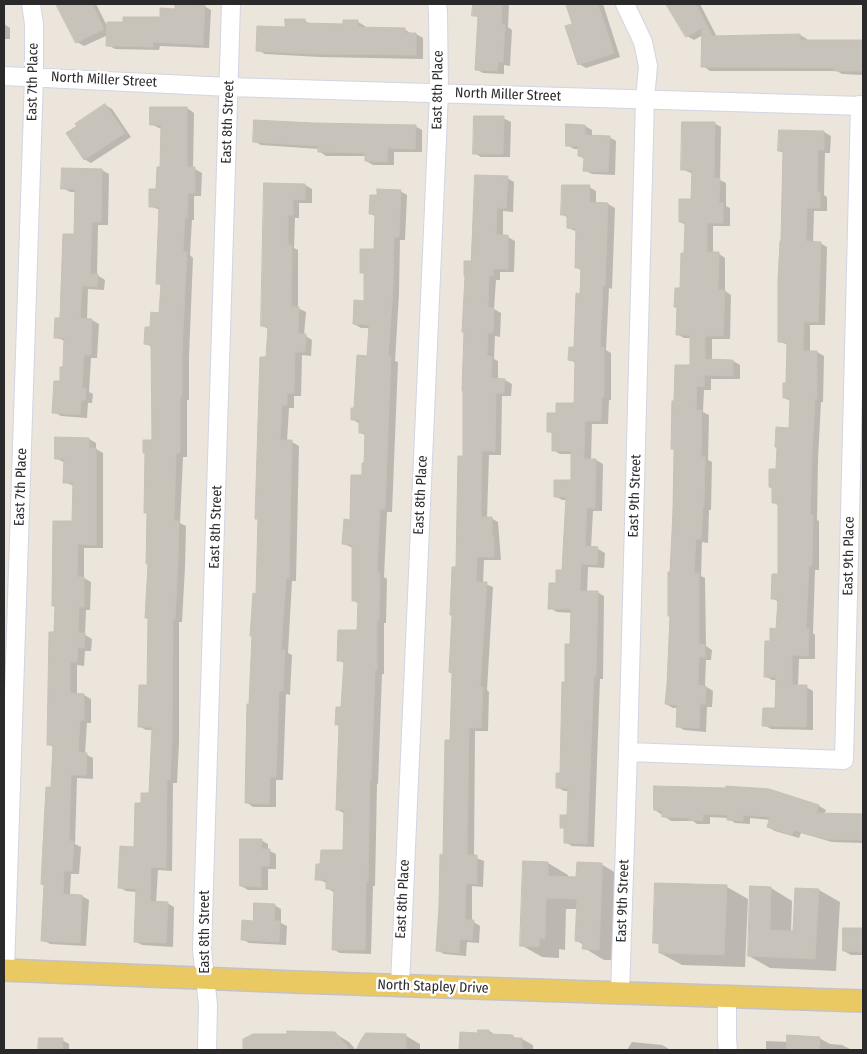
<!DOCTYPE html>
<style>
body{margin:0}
#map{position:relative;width:867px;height:1054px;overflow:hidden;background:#ebe5dc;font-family:"Fira Sans Condensed",sans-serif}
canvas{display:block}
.frame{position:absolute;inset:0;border:5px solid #2a2a2a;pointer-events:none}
</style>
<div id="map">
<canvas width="867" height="1054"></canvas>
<div class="frame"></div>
</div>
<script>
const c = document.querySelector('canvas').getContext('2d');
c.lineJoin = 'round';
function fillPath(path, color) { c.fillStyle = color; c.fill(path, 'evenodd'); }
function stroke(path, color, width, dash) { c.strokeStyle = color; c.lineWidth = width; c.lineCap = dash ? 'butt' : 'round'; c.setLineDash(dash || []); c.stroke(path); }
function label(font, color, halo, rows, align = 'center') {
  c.font = font + ' "Fira Sans Condensed",sans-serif'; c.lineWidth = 5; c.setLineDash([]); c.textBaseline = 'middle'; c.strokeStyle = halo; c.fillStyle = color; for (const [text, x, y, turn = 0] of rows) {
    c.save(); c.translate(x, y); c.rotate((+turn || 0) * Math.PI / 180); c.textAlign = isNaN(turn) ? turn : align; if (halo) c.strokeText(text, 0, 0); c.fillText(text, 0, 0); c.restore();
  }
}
fillPath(new Path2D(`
 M57,4H96L108,28L124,23L161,19L176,10L204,6L211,10L209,48L160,46L159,50L115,49L108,45V35L84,46L77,42Z
 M473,4H509L508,27L512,30L510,66L504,65V74L483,73L476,69L479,18L474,15V5Z
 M567,4H603L620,57L586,68L579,64L574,25Z
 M668,4H700L717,37L800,35L807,39V41H863V39V75L842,74L837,71H710L703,66V35L694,40L687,36Z
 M305,21L312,25H344L358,22L365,26V28L404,29L412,34H416L423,38V59L320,57L265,54L258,50L287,28Z
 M4,24L10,28V39H4Z
 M105,105L112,109L131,137L91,163L84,159Z
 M187,108L194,113L193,168L202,173L201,196H194V220H192L190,255L193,258L189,357V400H187V457H183L180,523L186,526L185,567L182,622H179V743L177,783H173L172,871L158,870L156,903H167L174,907L173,947L142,945L135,941L137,892L126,891L119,887L135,848L142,805L150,794L153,730H146L139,726L148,687L149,565L148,514L145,512L146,454L144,452L153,441V348L145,343L151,328L161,314L162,286L157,283L160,210L150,206L158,191L162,168V129L159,128L151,124Z
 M503,118L511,122L510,157H481L474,153Z
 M714,123L721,127L720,180L726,183V206L730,208V226H713V253H718L725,258V291L731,295L730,339H712V360L733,361L740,365V379H711V390H704L703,412L709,415L708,460L712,462L711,510H709L708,543L702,542L701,576L705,578L706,646L712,650L711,660H706L705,686L713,691L712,707H707L706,732L684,730L677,726L678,708H673L666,704L671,617L669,616L675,450L673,448L676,402L691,366L692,338H684L677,334L678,308L675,307L682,289L686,254V225L680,222L692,200L693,174L682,169Z
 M314,124L415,126L422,130V152H394V165H373L366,161V156H326L319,151V149L261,145L254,141Z
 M585,126L592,130V136L609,137L616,141L615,175L592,174L584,170L585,159L579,156L580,149H574L567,145Z
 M824,132L831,136L830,153H825L824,195L827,197V211H814L813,243H820L827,247L825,325H810V352H817L824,356L823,402H821L818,459L817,520L819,521V570H815L813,633L815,635V659H799L798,686L806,687L813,691V730L771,729L764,725L776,710L777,680H772L765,676L772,643L777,630L779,602L772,598L780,575L779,506L773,502L774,489L790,429L791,401L784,398L787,384L788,345L779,341L784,153L779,151Z
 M102,170L109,174L108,225H98L97,275L105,280L104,290L88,289L87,320H92L99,324L97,358H91L89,392L93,394L92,403H88L87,418L61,416L54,412L64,368L65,341L55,337L61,319L75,235L76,192H70L63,188Z
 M507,178L514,182L513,212L503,211V237H508L515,241L514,272H500V280H496L494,309L501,313L500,337L495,336L494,359L498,361V379L505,380L512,384L511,396H502L501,455H489L487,518H491L498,522L501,560H484L483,583L493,587L487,690L489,692L488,731H475L474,857L484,861L483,887L472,886V921L480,926L479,943L467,942L466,956L444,954L437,950L451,741L472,262Z
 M266,185H305L312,189V203H299V218H295L294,248L298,250V308L306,312L304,335L312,340L311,356L302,355L301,396H294V408H289L287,441L292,442L299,446L296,581H292L288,653L292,655L290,695L286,694L283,780H276V807H253L246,802L250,706L258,595L259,520L256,518L269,329L262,326Z
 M589,187L596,191V204H608L615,208L612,289L609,288L606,350L611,353V400H609L608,424H592L591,460H596L603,464L602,511H593L591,548L598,549L605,553L604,568L588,567L587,592H597L604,596L603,679H600L594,847L572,846L565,842V829L561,827L569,816V791H564L557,787L561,774L566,684L572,645V613L557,612L550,608L563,572L567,500H562L555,496L572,482V454H560L553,450L554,434L548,431L557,414L576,404V363L570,360L575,348L582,271L576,267L578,232L568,228V218L562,214Z
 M400,191L407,195L405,240H400L399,294L395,361L398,362L392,512H387L384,577L387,579L386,623H384V674H382L378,784H377L375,886H373L371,954L340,953L333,949L335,893L327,888V883L317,879L321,865L344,852L345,814L338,810L341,726L337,724L342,708L345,664L339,660L358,632L359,604L353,600V548L344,544L366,464V436L360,432V424L352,419L368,357L370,328H361L354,324L365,302L366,275L361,272L375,251L376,217L370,213L378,196Z
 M57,438L89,439L96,443V449L103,453V548H84V578L91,582L90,610H86L85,635L92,639L91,651H85L84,666L77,665V695H84L91,699V723H87L85,754L93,758V779L77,778L75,844L81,847L79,874H71L70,894L82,896L89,900L86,946L50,944L43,940L54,747L48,744L56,607L53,605L73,522L74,486L64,482L65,463L56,458Z
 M819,806L826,810L824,814L863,815V843L832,842L801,833L799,838L775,831L768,827L771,820L750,818V824L735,823L728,818L710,817V824H697L693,821H671L655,810Z
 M261,840L268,844V850L276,854V869H268V890H248L241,886Z
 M548,863L568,875V878L578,879L601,864L621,876L619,960H604L584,948V945L577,941L578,909H566L565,950L559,949V958L542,957L521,945Z
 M727,887L748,899L745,967L682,965L660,953V945L654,942Z
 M771,888L792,901L791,932H794L819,890L840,902L836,971L770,968L749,956Z
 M274,905L281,909V923L287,926L286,945L249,943L242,939L254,922Z
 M844,929H863V955H851L844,951Z
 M489,1031L497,1036L513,1037L522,1039L533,1045V1050H460L461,1033L479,1034Z
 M334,1033L349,1042L356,1050H244V1039Z
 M406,1036L420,1044V1050H358L362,1041Z
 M819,1038L830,1044L842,1045L852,1050H766V1041L788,1042Z
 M40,1039L62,1040L69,1044V1050H39Z
 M632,1042L662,1045L671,1050H627Z`), '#0003');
const building = new Path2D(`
 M56,4H92L104,29L76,43Z
 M175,4L205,5L203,45L153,42V47L106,46L107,22H123V17H160V8L175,9Z
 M473,4H502L501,24L505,25L503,62H498L497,71L475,70L478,16H472Z
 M566,4H598L614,53L578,65L565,26L572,24Z
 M666,4H696L712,36L800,34V40H863V71H834V68L701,67L702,28L686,37Z
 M285,19H305V23L343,24V20H358V27L405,28V33H416V55L312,54L256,51L257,26L285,27Z
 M105,104L125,133L84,160L66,133L77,126L75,124Z
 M150,107H187V167H195V193H188L187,217H185L183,252H187L182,352V397H180V453H176L174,521H179L178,563L175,619H173L172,739L170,780H167L166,868L151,867L150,901L168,902L166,943L134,942L136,889L118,888L120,846L134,847L135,803H141V793H149L152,727H138L139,685H147L148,618H145L148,564H146L147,513H144L145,453H143V440H152L151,345L144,344L145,327H150L151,312L159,313L161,284H156L159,207H149V189H156L157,167H160L161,125H150Z
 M474,116H504L503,154H473Z
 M254,120L314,123L416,125L415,149L388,148L387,162L365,161V153L318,152V146L253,142Z
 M682,122H715L714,178H720L719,203H723V223H707V252H719L718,290H725L723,336H705V359L733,360V376L704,375V387L697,386L696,410H702L701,457H705L704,506H703L701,539H696L694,573H699V644L705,645V657H699L698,685L706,686L705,704H700L699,728L676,727L677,705L665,704L667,684L670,616H668V572H670L673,512L674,449H671L672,401H674L675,365H690V335H676L677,307H674L675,288H680L681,253H684L685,222H679V199H691L692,170H681Z
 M566,124L585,125V135L610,136L608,172L583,171L584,157L578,156V146H566Z
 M779,130L824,131V150H818L817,192H820V208H807L806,241L821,242L818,322H804L803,351H817V399H815L812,454L810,515H813L812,566H809L806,629H809L808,656L792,655V685H807L806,727L762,726L763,708H775L776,677H764L765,641H770V628L776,629L778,599H771L772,574H778V503H772V488L769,487V469H776L777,447H775L776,427L789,428L790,398H783V383H786L787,342H778V282L780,241H781L783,151H778Z
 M62,168L102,169L101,222H92L90,274H98L97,287L82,286L80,318L92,319L91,355H84L82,388L86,389L85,400H81L80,415L52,413L54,381H60V367H63L64,338H54L55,318H60L63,234H74L75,189H61Z
 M475,175L508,176L506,208H497L496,235H508V269H493V276H489L488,307L494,308L493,333H488L487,356H492L491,378L505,379L504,393H496L495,451H482L481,517H492V537L494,536V557H477L476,582H487L480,687H483L481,728H469L467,855H477V884L466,883L465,920H474L472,940L460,939L459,953L436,951L439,907L440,854L443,855L445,740H450L452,673L449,672L452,615H450L452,567H456L458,456H463V391H462L464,332H462L465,276H464V261H471Z
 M264,183L305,184V200L293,199V215H288V245H292L291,307H299L298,334H306L305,352H295L294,393H287V405H282L280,440H292L289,578H286L281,650H285L283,691H279L276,777H270L269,804L245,803L247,704H249L252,636H250L253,593L256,594L258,519H255L260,357H266L268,327L261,326Z
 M562,185H590L589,202L608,203L605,285H603L600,347H604V397H602L601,421H585L584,459H596L595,508H587L585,546L598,547L597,565L581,564L580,591H598L596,676H594L587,844L564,843V828H560V815H567L568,788H556V773H560L562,682H565V644H570L571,609H548L549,583H556V570H562L566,497H554V480H571V451H552V432H547V413H556V403H574L575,361L568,360L569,347H574L576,293L580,294L581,268H575L576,229L567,228V215H561Z
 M377,189L401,190L399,237H394L393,290L388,357H391L385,509H380L377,573H380L379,620H377V670H375L371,781H370L368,882H366L365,950H332L334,889H326V880H315L316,864H320L321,850H343L344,810H336L339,725H335L336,707H341L344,661H337L338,630H357L358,601H352V545L342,544L344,519L350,520L351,475H362V463H364L365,433H359V420H351V408H354L357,355L367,356L369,325L353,324L354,300L364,301V273H360V249H374L375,214H369L370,195H377Z
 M55,437L89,438V448H96V545L78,544L77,577H84V607H79L78,633H85L84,648L78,647L77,662H70V693L84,694V720H80L78,752L87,753L86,775H71L69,841H74L72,871H64L63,894L82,895L80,943L41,941L44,885L41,884L46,787H51L53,745H47L49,632H54L55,606H52L53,521H72L73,483H63L64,459H55Z
 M654,786L726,788V786L769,789L819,805L816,813L863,814V840L824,839L794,830L792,835L767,827L770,817L743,815V821L727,820V815L703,814V821L689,820V818L662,817V811L654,810Z
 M240,839H262L261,849H270L269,866H261V887L240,886Z
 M523,861L548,862V876L576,877L577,862L602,863V878L599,950L582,949L583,942L575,941L577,899L546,898L545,939L539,938V947L520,946Z
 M655,883L727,885L724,955L659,953V943H653Z
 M750,886L771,887L770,930L793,931L795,888L819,889L815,959L748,956Z
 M254,903L275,904L274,921H280L279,942L241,940L242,920L253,921Z
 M843,928H863V952L843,951Z
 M478,1030H489V1034L513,1035V1038H522V1050H459L460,1032L477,1033Z
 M287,1031L335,1032L350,1050H243V1039L253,1034H287Z
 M366,1033L406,1034V1050H356L361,1040Z
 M787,1035L820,1037L819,1050H787Z
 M39,1038H63L62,1050H38Z`);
fillPath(building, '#c7c3bb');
stroke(building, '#c7c0b6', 1);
const minor = new Path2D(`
 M4,76L229,87L863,106
 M628,752L844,760L860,105
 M5,970L34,77V24L31,4
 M400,985L439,93L438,12L437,4
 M620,993L628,752L645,99L648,66L643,42L625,4
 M727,996V1040L728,1050
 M207,1050L208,1005L202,950L231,4`);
const major = new Path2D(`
 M4,970L295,982L863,1001`);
stroke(minor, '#d2d5e2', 20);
stroke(major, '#c3c3c3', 24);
stroke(minor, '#fff', 18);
stroke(major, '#ebc962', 21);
label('14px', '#2a2a2a', '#fff', [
 ["North Miller Street",104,80,3],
 ["East 7th Place",33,82,-89],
 ["East 8th Place",438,90,-89],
 ["North Miller Street",508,95,2],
 ["East 8th Street",228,122,-88],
 ["East 7th Place",21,487,-88],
 ["East 8th Place",421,495,-87],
 ["East 9th Street",635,496,-88],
 ["East 8th Street",216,527,-88],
 ["East 9th Place",849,556,-89],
 ["East 8th Place",403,899,-87],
 ["East 9th Street",623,901,-88],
 ["East 8th Street",205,932,-90],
 ["North Stapley Drive",433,987,2]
]);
</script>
